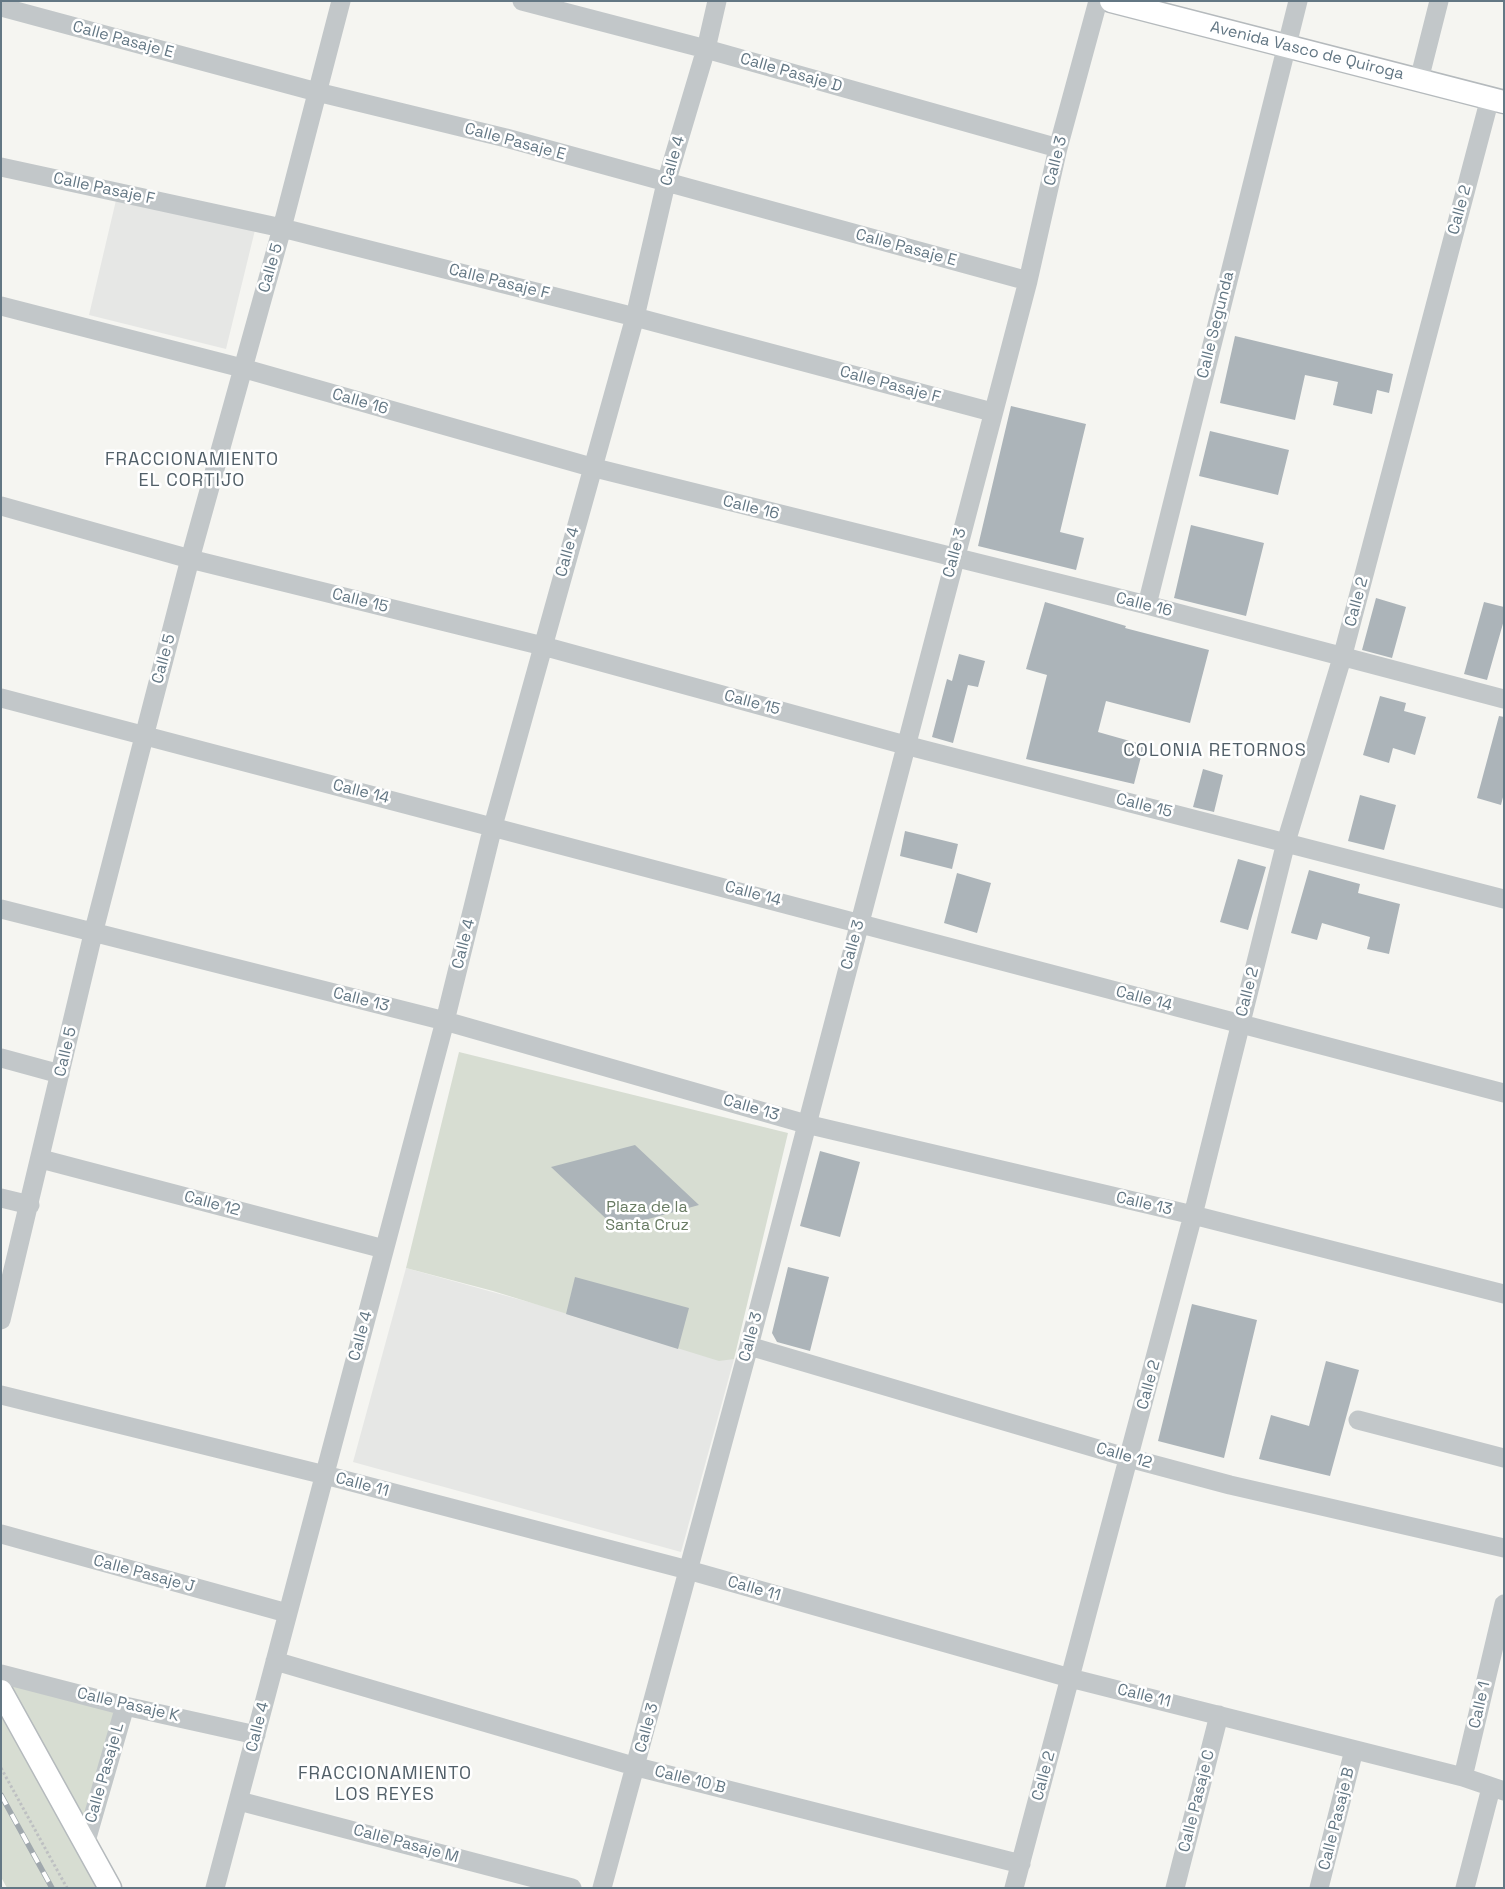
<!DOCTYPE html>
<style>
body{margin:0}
#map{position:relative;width:1505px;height:1889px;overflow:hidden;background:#f5f5f1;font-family:"Space Grotesk",sans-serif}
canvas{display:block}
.frame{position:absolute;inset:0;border:2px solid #637784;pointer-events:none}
</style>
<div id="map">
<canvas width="1505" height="1889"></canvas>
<div class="frame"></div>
</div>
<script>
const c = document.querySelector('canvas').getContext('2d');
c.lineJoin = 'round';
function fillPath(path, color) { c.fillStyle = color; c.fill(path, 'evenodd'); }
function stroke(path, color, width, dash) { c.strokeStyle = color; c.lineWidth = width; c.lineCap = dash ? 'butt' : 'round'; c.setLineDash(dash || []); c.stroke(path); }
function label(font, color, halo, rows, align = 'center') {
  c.font = font + ' "Space Grotesk",sans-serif'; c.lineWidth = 5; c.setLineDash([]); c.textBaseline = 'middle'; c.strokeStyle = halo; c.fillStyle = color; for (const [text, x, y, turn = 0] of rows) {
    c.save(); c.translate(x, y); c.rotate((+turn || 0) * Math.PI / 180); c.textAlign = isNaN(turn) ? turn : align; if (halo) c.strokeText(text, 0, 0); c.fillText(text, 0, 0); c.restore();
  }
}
fillPath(new Path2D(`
 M117,196L255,230L226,349L89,315Z
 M406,1268L734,1359L681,1552L353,1462Z`), '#e6e7e5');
fillPath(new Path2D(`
 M459,1052L788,1133L734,1359L719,1361L493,1291L406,1268Z
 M4,1682L117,1711L84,1823Z
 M1,1705L102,1888H7L1,1877Z`), '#d7ddd2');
fillPath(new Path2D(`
 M1235,336L1393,374L1389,393L1377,390L1372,414L1333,405L1338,382L1305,375L1295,420L1220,403Z
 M1011,406L1086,424L1060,532L1084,538L1076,570L978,546Z
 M1210,431L1289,450L1278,495L1199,476Z
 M1191,525L1264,543L1246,616L1174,598Z
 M1376,598L1406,607L1392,658L1362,650Z
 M1045,602L1126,626L1125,628L1209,650L1190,723L1106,701L1098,732L1144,745L1134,784L1026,759L1047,675L1026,669Z
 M1484,602L1504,607V620L1487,680L1464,674Z
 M959,654L985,661L978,687L968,685L953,743L932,737L947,679L952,681Z
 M1380,696L1406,703L1404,711L1426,717L1415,755L1393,748L1389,763L1363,755Z
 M1499,716L1504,717V793L1501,805L1477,798Z
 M1203,769L1223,775L1214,812L1193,807Z
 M1360,795L1396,805L1384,850L1348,841Z
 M905,831L958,844L952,869L900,856Z
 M1238,859L1266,867L1248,930L1220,922Z
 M1309,870L1360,884L1358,893L1400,904L1389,954L1367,949L1370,937L1322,923L1317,940L1291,933Z
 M957,873L991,883L977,933L944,923Z
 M635,1145L699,1205L616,1228L551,1167Z
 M820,1151L860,1162L840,1237L800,1226Z
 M788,1267L829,1277L810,1351L777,1342L772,1333Z
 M575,1277L689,1308L678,1349L566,1314Z
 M1192,1304L1257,1320L1224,1458L1158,1441Z
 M1326,1361L1359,1370L1330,1476L1259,1459L1271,1415L1309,1426Z`), '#acb4b9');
const major = new Path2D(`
 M1111,1L1504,102
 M1,1691L110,1888`);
stroke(major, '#b5babd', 25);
stroke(new Path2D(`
 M1,1768L67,1888`), '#bec0c2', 3, [2.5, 2.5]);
stroke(new Path2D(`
 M522,1L706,49L1058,148
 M1,7L317,92L506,138L1028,281
 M1419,80L1439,1
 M1,167L282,228L635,317L992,412
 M1,306L242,368L591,467L1147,605L1504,699
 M1,506L190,559L543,646L905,745L1504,899
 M1147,605L1298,1
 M1,698L1504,1093
 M1,909L445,1021L806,1124L1193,1215L1504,1294
 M1,1058L60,1074
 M41,1159L384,1249
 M1,1198L30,1205
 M1,1320L93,934L190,559L282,228L341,1
 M749,1346L1129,1458L1230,1485L1504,1548
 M1,1395L325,1475L688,1570L1070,1678L1463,1777L1504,1791
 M1358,1420L1504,1458
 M1,1534L287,1613
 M275,1661L637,1767L1021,1864
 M1,1674L125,1706L256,1735
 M1463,1777L1504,1604
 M239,1801L572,1888
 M86,1841L125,1706
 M215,1888L445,1021L493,826L635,317L666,183L706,49L717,1
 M602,1888L749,1346L1028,281L1058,148L1098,1
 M1014,1888L1193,1215L1286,842L1342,658L1490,98
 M1175,1888L1219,1715
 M1319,1888L1354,1750
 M1465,1888L1491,1788`), '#c2c7c9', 19);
stroke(major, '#fff', 22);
const rail = new Path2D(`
 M1,1795L52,1888`);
stroke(rail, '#a0a8ad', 5.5);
stroke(rail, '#fff', 4, [11]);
label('16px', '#637784', '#fff', [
 ["Calle Pasaje E",123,40,15],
 ["Avenida Vasco de Quiroga",1307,51,14],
 ["Calle Pasaje D",791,73,16],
 ["Calle Pasaje E",515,142,15],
 ["Calle 4",673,161,-74],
 ["Calle 3",1056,161,-76],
 ["Calle Pasaje F",104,189,12],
 ["Calle 2",1460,210,-75],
 ["Calle Pasaje E",906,248,15],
 ["Calle 5",271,268,-74],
 ["Calle Pasaje F",499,282,14],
 ["Calle Segunda",1216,325,-76],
 ["Calle Pasaje F",890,385,15],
 ["Calle 16",360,402,16],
 ["Calle 16",751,508,14],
 ["Calle 4",568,552,-75],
 ["Calle 3",955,553,-75],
 ["Calle 15",360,601,14],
 ["Calle 2",1357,602,-75],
 ["Calle 16",1144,605,14],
 ["Calle 5",164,659,-75],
 ["Calle 15",752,703,15],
 ["Calle 14",361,792,14],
 ["Calle 15",1144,806,14],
 ["Calle 14",753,894,15],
 ["Calle 4",464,944,-76],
 ["Calle 3",853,945,-75],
 ["Calle 2",1248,992,-76],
 ["Calle 14",1144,999,15],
 ["Calle 13",361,1000,14],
 ["Calle 5",66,1052,-77],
 ["Calle 13",751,1108,16],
 ["Calle 12",212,1204,15],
 ["Calle 13",1144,1204,13],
 ["Calle 4",361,1336,-75],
 ["Calle 3",751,1337,-75],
 ["Calle 2",1149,1385,-75],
 ["Calle 12",1124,1456,16],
 ["Calle 11",362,1485,15],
 ["Calle Pasaje J",144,1574,15],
 ["Calle 11",754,1589,16],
 ["Calle 11",1144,1696,14],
 ["Calle Pasaje K",128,1705,13],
 ["Calle 1",1480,1705,-77],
 ["Calle 4",258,1727,-76],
 ["Calle 3",647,1728,-75],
 ["Calle Pasaje L",105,1773,-74],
 ["Calle 2",1044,1776,-75],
 ["Calle 10 B",690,1780,14],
 ["Calle Pasaje C",1197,1801,-76],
 ["Calle Pasaje B",1337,1819,-76],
 ["Calle Pasaje M",406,1844,15]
]);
label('16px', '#687b62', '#fff', [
 ["Plaza de la",647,1208],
 ["Santa Cruz",647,1226]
]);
c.letterSpacing = '1px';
label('18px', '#515f68', '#fff', [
 ["FRACCIONAMIENTO",192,460],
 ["EL CORTIJO",192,481],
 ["COLONIA RETORNOS",1215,751],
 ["FRACCIONAMIENTO",385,1774],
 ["LOS REYES",385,1795]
]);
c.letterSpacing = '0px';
</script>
